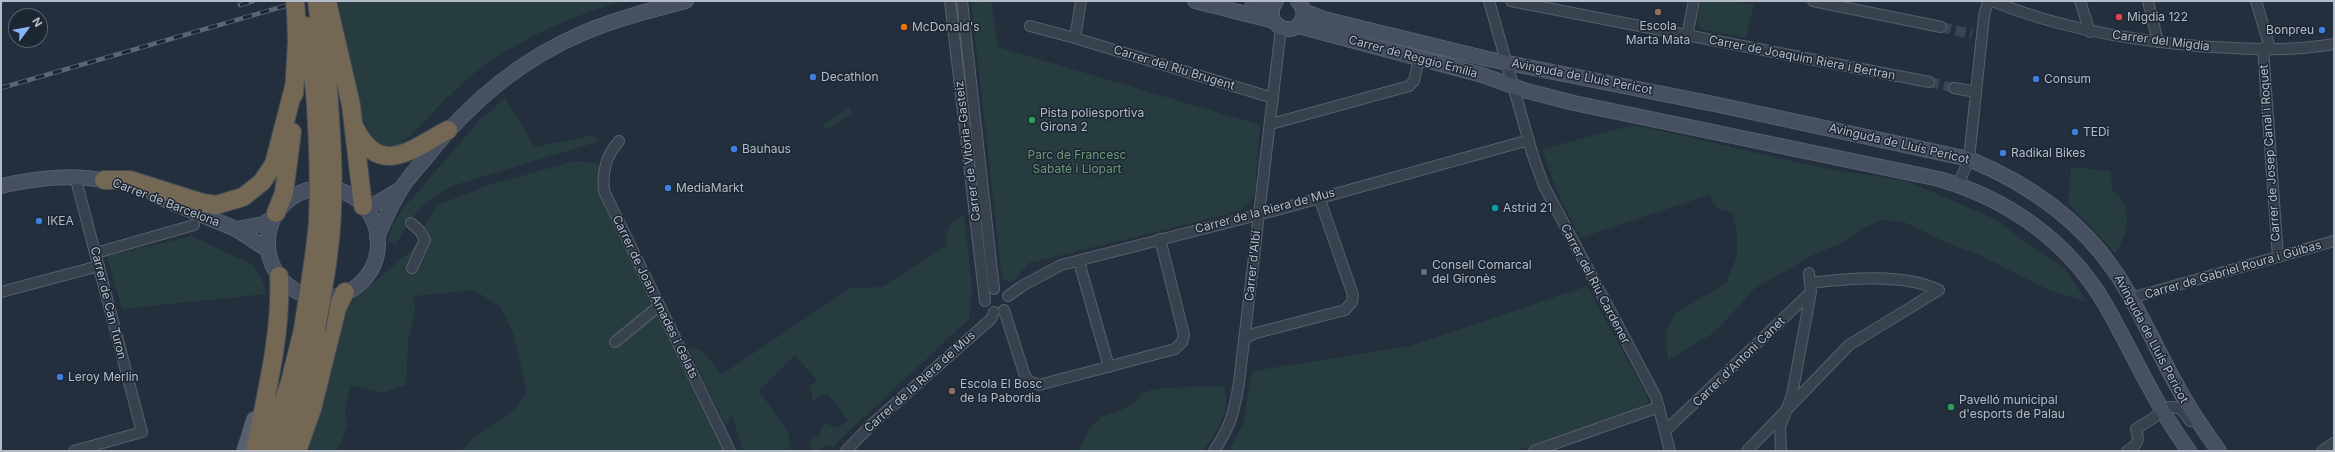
<!DOCTYPE html>
<meta charset="utf-8">
<style>
body{margin:0}
#map{position:relative;width:2335px;height:452px;overflow:hidden;background:#242f3e;font-family:Inter,sans-serif}
canvas{display:block}
.frame{position:absolute;inset:0;border:2px solid #b4bcc9;pointer-events:none}
.north{position:absolute;left:8px;top:8px;width:40px;height:40px;box-sizing:border-box;background:#1d2633;border:1px solid #59626f;border-radius:50%;rotate:58deg;font-size:11px;font-weight:700;line-height:16px;text-align:center;color:#b4bcc9}
.north::after{content:'';display:block;margin:auto;width:14px;height:18px;background:#8ab4f8;clip-path:polygon(50% 0,100% 100%,50% 72%,0 100%)}
</style>
<div id="map">
<canvas width="2335" height="452"></canvas>
<div class="frame"></div>
<div class="north">N</div>
</div>
<script>
const c = document.querySelector('canvas').getContext('2d');
c.lineJoin = 'round';
function fillPath(path, color) { c.fillStyle = color; c.fill(path, 'evenodd'); }
function stroke(path, color, width, dash) { c.strokeStyle = color; c.lineWidth = width; c.lineCap = dash ? 'butt' : 'round'; c.setLineDash(dash || []); c.stroke(path); }
function label(font, color, halo, rows, align = 'center') {
  c.font = font + ' Inter,sans-serif'; c.lineWidth = 3; c.setLineDash([]); c.textBaseline = 'middle'; c.strokeStyle = halo; c.fillStyle = color; for (const [text, x, y, turn = 0] of rows) {
    c.save(); c.translate(x, y); c.rotate((+turn || 0) * Math.PI / 180); c.textAlign = isNaN(turn) ? turn : align; if (halo) c.strokeText(text, 0, 0); c.fillText(text, 0, 0); c.restore();
  }
}
fillPath(new Path2D(`
 M338,1H624C577,14 529,35 489,62C455,85 428,120 398,147L387,148L372,137L361,115Z
 M971,1H991L998,47L1260,125L1255,191L1252,200L1240,211L1029,263L1015,279L1008,282L1002,279Z
 M1701,1H1733L1754,5L1746,38L1700,29L1697,21Z
 M505,98L535,147L595,135L597,142L455,185C421,203 415,211 396,244L387,241L392,226L401,211L481,119Z
 M849,107L853,113L826,130L822,125Z
 M1639,126L1823,168L1907,181L1992,218L2065,269L2087,302L2048,290L1982,256L1945,242L1904,222L1882,220L1863,229L1843,243L1815,254L1755,288L1715,332L1668,360L1665,331L1676,313L1726,283L1737,256V234L1733,213L1718,209L1709,195L1580,238L1555,186L1542,149L1626,127Z
 M574,161L599,164L600,190L726,451H461L474,437L515,409L527,393L514,336L501,307L474,290L414,296L415,315L408,340L406,385L383,393L351,385L345,411L348,426L337,451H305L330,378L345,313L350,303L413,249L436,206L486,186Z
 M2071,167L2111,171L2112,190C2116,194 2122,198 2124,204C2131,220 2124,241 2115,253L2068,203Z
 M964,214L972,289L969,319L832,447L827,445L815,451H810L812,436L818,438L824,423L838,428L848,420L827,393L813,401L810,387L817,380L795,355L759,391L788,432L791,451H743L732,414L726,427L688,347L704,352L721,375L851,288L882,287L946,246C947,227 947,225 964,214Z
 M192,236L253,265L262,280L266,294L122,309L107,256Z
 M1587,286L1647,395L1648,402L1641,408L1515,451H1229L1243,424L1252,371L1411,346Z
 M1224,386C1232,410 1217,432 1203,451H1079L1090,428L1103,416L1117,412L1133,404L1141,393L1160,388Z`), '#263c3f');
stroke(new Path2D(`
 M1941,27L1972,34
 M1929,82L1954,88`), '#3a4453', 10, [10, 5]);
const street = new Path2D(`
 M950,1L985,301
 M962,1L994,289
 M1081,1L1075,38L1273,98
 M1489,1L1533,156L1544,186L1656,397L1670,451
 M1511,1L1929,82
 M1813,1L1941,27
 M1992,1C2058,28 2127,40 2198,46C2243,49 2289,52 2334,44
 M2080,1L2090,32
 M2148,1L2158,42
 M2256,1L2270,48
 M1030,26L1075,38
 M1687,36L1694,1
 M2263,48L2278,257
 M1954,88L1976,92
 M1271,124L1409,86L1414,81L1419,59
 M619,141C606,156 602,171 604,191L730,451
 M1958,185L1969,159L1984,16L1988,1
 M411,223L420,231L425,240L412,268
 M96,253L194,225
 M1079,262L1109,367
 M1810,283C1848,278 1904,273 1939,290
 M1,292L99,266
 M1008,296L1022,286L1061,265L1277,210L1529,140
 M2131,298L2334,241
 M1004,310L1025,376L1029,381L1039,385L1175,349L1182,342L1184,335L1160,239
 M1245,338L1256,333L1345,310L1352,302L1353,295L1319,197
 M615,342L659,306
 M1665,431L1811,292
 M74,451L142,432L75,176
 M846,451L872,424L991,319L994,312
 M1214,451C1231,426 1234,412 1239,383L1281,28
 M1534,451L1659,407
 M1747,451L1849,345L1939,290
 M1781,451L1780,427L1792,395L1811,292L1809,273
 M2127,451C2138,444 2140,441 2136,429L2170,407C2181,406 2185,413 2190,421
 M2322,451L2334,443`);
const secondary = new Path2D(`
 M1195,1L1274,21
 M1252,1L1273,6
 M1276,1L1272,8V19C1289,43 1315,19 1298,1
 M1303,11L1324,19L1488,59L1719,105L1969,159C2027,183 2078,218 2114,270C2138,305 2154,345 2175,382C2188,407 2203,429 2219,451
 M1298,26L1482,75L1527,91L1574,103L1939,179C2008,199 2068,241 2105,304C2133,353 2155,405 2189,451
 M1,186C40,177 74,174 113,182
 M268 243a55 55 0 1 1 110 0a55 55 0 1 1-110 0Z
 M154,195L236,229L268,250
 M365,208L379,202L401,189
 M236,229L263,224L274,217
 M377,237C384,221 392,204 401,189C407,179 416,169 424,160C466,106 519,60 583,33C616,19 651,10 686,1`);
const primary = new Path2D(`
 M244,451L254,419`);
const highway = new Path2D(`
 M317,1L328,88
 M327,1L351,105L363,206
 M306,26L315,91
 M294,94L297,41L296,14
 M355,128C380,179 413,148 448,130
 M104,180H130L203,203L216,205L243,197L262,182L274,164L295,83
 M276,213L284,193L292,132
 M255,451C266,395 282,332 279,276
 M267,451L290,382L303,330
 M281,451L289,433L316,329
 M297,451L312,409L337,308L345,292`);
stroke(street, '#565f6c', 12);
stroke(secondary, '#565f6c', 16);
stroke(primary, '#414a57', 16);
stroke(highway, '#434c59', 20);
stroke(street, '#38414e', 10);
stroke(secondary, '#465061', 14);
stroke(primary, '#56606e', 15);
stroke(highway, '#746855', 18);
const rail = new Path2D(`
 M240,5L253,1
 M1,88L302,1`);
stroke(rail, '#5a6575', 4.5);
stroke(rail, '#1d2633', 3, [9]);
const highwayBridge = new Path2D(`
 M295,1L296,14
 M316,329C320,305 325,281 328,256C336,201 332,143 328,88
 M303,330C308,294 315,258 318,222C320,178 318,134 315,91`);
stroke(highwayBridge, '#434c59', 20, []);
stroke(highwayBridge, '#746855', 18);
for (const [x, y, r, color] of [
 [1658,12,4,"#8d6e63"],
 [2119,17,4,"#e0444e"],
 [904,27,4,"#e8710a"],
 [2322,30,4,"#3f7fe0"],
 [813,77,4,"#3f7fe0"],
 [2036,79,4,"#3f7fe0"],
 [1032,120,4,"#2e9e5b"],
 [2075,132,4,"#3f7fe0"],
 [734,149,4,"#3f7fe0"],
 [2003,153,4,"#3f7fe0"],
 [668,188,4,"#3f7fe0"],
 [1495,208,4,"#0f9aa8"],
 [39,221,4,"#3f7fe0"],
 [1424,272,4,"#5c6f8a"],
 [60,377,4,"#3f7fe0"],
 [952,391,4,"#8d6e63"],
 [1951,407,4,"#2e9e5b"]
]) { const dot = new Path2D(); dot.arc(x, y, r, 0, 2 * Math.PI); c.fillStyle = color; c.fill(dot); stroke(dot, '#1d2633', 1.5); }
label('12px', '#b4bcc9', '#1d2633', [
 ["Migdia 122",2127,17],
 ["Escola",1658,26,"center"],
 ["Marta Mata",1658,40,"center"],
 ["McDonald's",912,27],
 ["Bonpreu",2314,30,"right"],
 ["Decathlon",821,77],
 ["Consum",2044,79],
 ["Pista poliesportiva",1040,113],
 ["Girona 2",1040,127],
 ["TEDi",2083,132],
 ["Bauhaus",742,149],
 ["Radikal Bikes",2011,153],
 ["MediaMarkt",676,188],
 ["Astrid 21",1503,208],
 ["IKEA",47,221],
 ["Consell Comarcal",1432,265],
 ["del Gironès",1432,279],
 ["Leroy Merlin",68,377],
 ["Escola El Bosc",960,384],
 ["de la Pabordia",960,398],
 ["Pavelló municipal",1959,400],
 ["d'esports de Palau",1959,414]
], 'left');
label('12px', '#b4bcc9', '#1d2633', [
 ["Carrer del Migdia",2161,41,7],
 ["Carrer de Reggio Emília",1413,57,15],
 ["Carrer de Joaquim Riera i Bertran",1802,58,11],
 ["Carrer del Riu Brugent",1174,68,17],
 ["Avinguda de Lluís Pericot",1582,77,11],
 ["Avinguda de Lluís Pericot",1899,144,13],
 ["Carrer de Vitòria-Gasteiz",968,151,-97],
 ["Carrer de Josep Canal i Roquet",2270,153,-94],
 ["Carrer de Barcelona",166,203,21],
 ["Carrer de la Riera de Mus",1265,211,-15],
 ["Carrer d'Albí",1253,266,-84],
 ["Carrer de Gabriel Roura i Güibas",2233,270,-16],
 ["Carrer del Riu Cardener",1595,284,62],
 ["Carrer de Joan Amades i Gelats",655,297,64],
 ["Carrer de Can Turon",108,303,76],
 ["Avinguda de Lluís Pericot",2151,339,62],
 ["Carrer d'Antoni Canet",1739,362,-44],
 ["Carrer de la Riera de Mus",920,382,-42]
]);
label('12px', '#6b9a76', '#1d2633', [
 ["Parc de Francesc",1077,155],
 ["Sabaté i Llopart",1077,169]
]);
</script>
